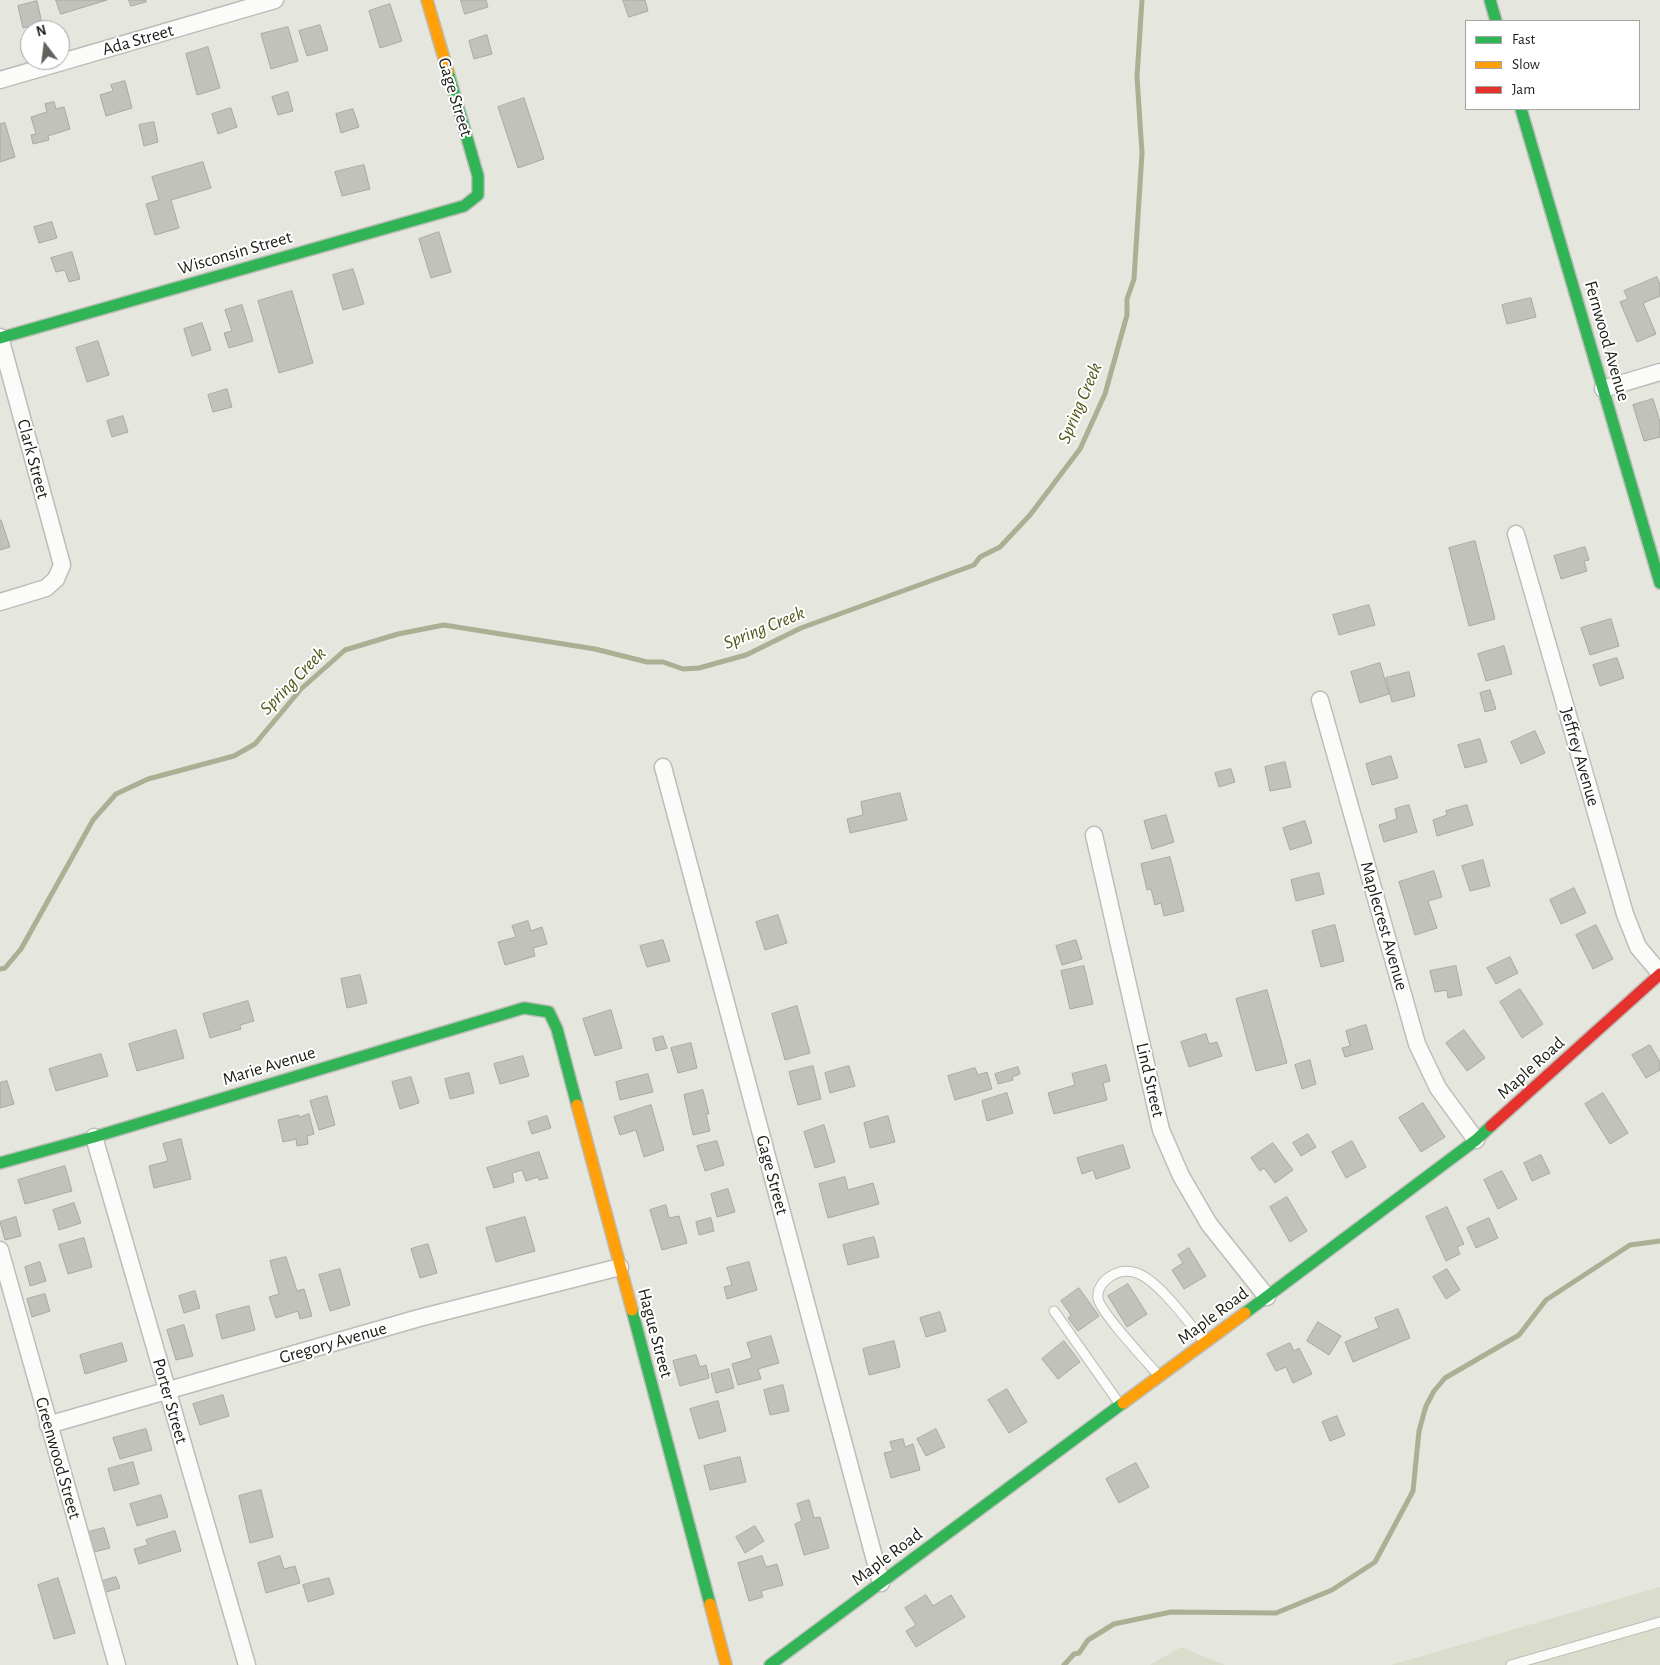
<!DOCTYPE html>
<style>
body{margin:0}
#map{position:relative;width:1660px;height:1665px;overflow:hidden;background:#e5e6de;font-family:"Alegreya Sans",sans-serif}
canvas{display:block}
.legend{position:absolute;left:1465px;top:20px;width:175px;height:90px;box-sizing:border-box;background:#fff;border:1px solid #a4a4a2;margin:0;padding:6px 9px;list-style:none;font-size:15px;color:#1c1c17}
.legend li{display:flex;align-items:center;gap:10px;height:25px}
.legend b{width:25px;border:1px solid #a4a4a2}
.north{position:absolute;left:20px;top:20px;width:50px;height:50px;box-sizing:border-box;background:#fff;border:1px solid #a4a4a2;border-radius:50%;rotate:345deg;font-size:14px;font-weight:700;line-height:20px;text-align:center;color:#1c1c17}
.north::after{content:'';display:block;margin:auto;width:18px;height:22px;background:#62635d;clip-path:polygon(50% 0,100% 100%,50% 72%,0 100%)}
</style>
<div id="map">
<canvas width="1660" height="1665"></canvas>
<ul class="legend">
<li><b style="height:6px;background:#30b455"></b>Fast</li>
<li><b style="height:6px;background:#ff9f0a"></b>Slow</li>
<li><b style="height:6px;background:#e5322d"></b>Jam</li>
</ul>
<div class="north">N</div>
</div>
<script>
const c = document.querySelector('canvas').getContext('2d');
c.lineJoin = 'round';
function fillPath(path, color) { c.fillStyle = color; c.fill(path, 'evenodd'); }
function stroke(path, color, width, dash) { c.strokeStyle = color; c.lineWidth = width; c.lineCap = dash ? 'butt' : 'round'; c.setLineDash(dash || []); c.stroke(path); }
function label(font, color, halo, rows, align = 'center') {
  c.font = font + ' "Alegreya Sans",sans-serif'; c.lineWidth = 4; c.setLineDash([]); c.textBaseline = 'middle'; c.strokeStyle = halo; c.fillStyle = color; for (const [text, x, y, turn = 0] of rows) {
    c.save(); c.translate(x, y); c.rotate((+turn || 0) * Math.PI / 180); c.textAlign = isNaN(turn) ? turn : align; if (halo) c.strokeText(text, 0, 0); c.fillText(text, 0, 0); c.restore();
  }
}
fillPath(new Path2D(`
 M1660,1587V1665H1391Z
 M1181,1647L1225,1665H1150Z`), '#dadccc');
stroke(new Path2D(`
 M0,969L5,968L21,949L93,820L116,794L148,779L234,756L255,744L301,689L345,650L398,634L444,625L595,649L647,662H663L683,669L699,668L746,655L801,628L974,565L980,557L1000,547L1030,515L1080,449L1105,394L1127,315V299L1134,279L1142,153L1137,77L1142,0
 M1064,1665L1074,1654L1079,1653L1088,1640L1114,1624L1171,1612L1276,1613L1332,1590L1375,1562L1413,1491L1419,1431L1426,1406L1434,1391L1445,1378L1519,1335L1546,1300L1630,1245L1660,1241`), '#adaf94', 5);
const building = new Path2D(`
 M56,0H107L61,14Z
 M129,0H146V2L131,6Z
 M461,0H486L488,7L465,14Z
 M623,0H645L648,11L629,17Z
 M37,1L42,23L23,28L18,6Z
 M390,4L402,41L380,48L369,11Z
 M320,25L328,50L307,56L299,31Z
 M288,27L298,61L271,69L261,34Z
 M487,35L492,54L474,59L469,41Z
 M208,47L220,88L197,95L186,54Z
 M125,81L132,108L106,116L100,95L113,91L111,85Z
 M288,92L293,111L278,115L272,97Z
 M524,98L544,159L518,168L498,107Z
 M54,102L56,109L64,107L70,129L48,136L49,140L33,144L31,135L36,134L31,117L47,112L45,104Z
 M231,108L237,127L218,134L212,114Z
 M353,109L359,127L341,133L336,114Z
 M154,122L158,142L144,146L139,125Z
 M5,123L15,157L0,162V124Z
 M203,162L211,188L171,200L179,228L155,235L146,204L159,200L152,177Z
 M364,165L370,189L342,196L335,172Z
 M52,222L57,238L39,243L34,227Z
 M439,232L451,272L431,278L419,239Z
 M72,252L80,279L69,282L65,270L56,272L51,258Z
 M353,269L364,304L343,310L333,275Z
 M1657,277L1660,285V296L1643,303L1656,334L1637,342L1620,302L1628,299L1624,291Z
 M292,291L313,363L279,373L258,301Z
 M1531,298L1536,317L1507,324L1502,305Z
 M242,305L253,341L229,348L224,333L232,331L225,310Z
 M202,323L211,350L192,356L184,329Z
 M98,341L109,375L87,382L76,348Z
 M227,389L232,407L213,412L208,395Z
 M1653,399L1660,422V437L1644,441L1633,405Z
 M123,416L128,432L112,437L107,421Z
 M0,520H1L10,547L0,550Z
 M1475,541L1495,619L1469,626L1449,548Z
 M1585,547L1589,560L1584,561L1587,571L1561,579L1554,556Z
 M1369,605L1375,625L1339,635L1333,615Z
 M1611,619L1619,646L1590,655L1581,628Z
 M1504,646L1512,674L1486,681L1478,654Z
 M1617,658L1624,678L1600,686L1593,665Z
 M1380,663L1389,694L1360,703L1351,672Z
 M1409,672L1415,696L1392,702L1386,678Z
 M1490,690L1496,709L1485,712L1480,693Z
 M1535,731L1545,753L1521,764L1511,742Z
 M1480,739L1487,762L1465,768L1458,745Z
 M1391,756L1398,778L1372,785L1366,764Z
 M1285,762L1291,787L1270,791L1265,767Z
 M1231,769L1235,782L1219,787L1215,773Z
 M900,793L907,820L850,833L847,819L863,815L861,802Z
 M1409,805L1417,832L1384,842L1379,825L1397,819L1395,809Z
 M1467,805L1473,825L1437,836L1433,820L1447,815L1446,811Z
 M1166,815L1174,842L1152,849L1144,821Z
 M1305,821L1312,843L1290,850L1283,828Z
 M1170,857L1184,911L1164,916L1161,903L1155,905L1151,889L1147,890L1141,864Z
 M1483,860L1490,886L1470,891L1462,866Z
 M1434,871L1442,897L1428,901L1437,928L1415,935L1399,882Z
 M1319,873L1324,894L1296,901L1291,880Z
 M1574,888L1586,913L1561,924L1550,900Z
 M778,915L787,943L765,950L756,922Z
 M528,921L531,931L542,927L547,944L533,948L535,956L505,965L498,942L516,937L512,926Z
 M1335,925L1344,961L1321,967L1312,931Z
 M1596,925L1613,959L1593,969L1576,935Z
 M663,940L670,961L647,967L640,946Z
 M1076,940L1082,959L1062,965L1056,946Z
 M1510,957L1518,973L1496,984L1487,968Z
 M1084,966L1093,1004L1070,1009L1061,971Z
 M1456,966L1462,995L1448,998L1447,990L1435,992L1430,971Z
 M360,975L367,1003L347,1008L341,979Z
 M1520,989L1543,1024L1522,1038L1500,1002Z
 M1267,990L1287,1063L1256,1071L1236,999Z
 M248,1001L254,1021L240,1025L241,1029L210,1038L203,1014Z
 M797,1006L810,1053L785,1060L772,1014Z
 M611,1010L622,1048L595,1056L583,1019Z
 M1366,1025L1373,1049L1345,1057L1342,1048L1350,1046L1346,1031Z
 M176,1030L184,1058L137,1071L129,1044Z
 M1464,1030L1485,1058L1467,1071L1446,1043Z
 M1206,1034L1209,1044L1217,1042L1222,1056L1189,1067L1181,1042Z
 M663,1036L667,1048L656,1051L653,1039Z
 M691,1043L697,1068L678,1073L671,1048Z
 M1650,1045L1660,1062V1070L1646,1078L1632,1055Z
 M101,1054L108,1076L56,1091L49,1069Z
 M523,1056L529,1076L500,1084L494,1064Z
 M1310,1060L1316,1084L1302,1089L1295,1065Z
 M1106,1065L1110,1081L1103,1083L1107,1100L1054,1114L1048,1093L1075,1085L1072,1074Z
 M813,1066L821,1099L798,1105L789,1072Z
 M849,1066L855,1086L830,1093L825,1073Z
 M1018,1067L1020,1074L1012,1077L1013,1080L998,1084L995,1074Z
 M975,1068L978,1075L987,1072L992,1089L955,1100L948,1076Z
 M469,1073L474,1093L450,1099L445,1079Z
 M648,1074L653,1092L620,1100L616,1082Z
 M411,1077L419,1103L400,1109L392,1082Z
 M7,1081L14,1104L0,1108V1083Z
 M703,1090L709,1114H706L710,1131L693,1135L684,1095Z
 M1007,1093L1013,1113L987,1121L982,1101Z
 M1603,1093L1628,1133L1610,1144L1585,1104Z
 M327,1096L335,1125L319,1130L310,1101Z
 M1423,1103L1445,1137L1421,1152L1399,1118Z
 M651,1105L664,1150L644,1157L636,1130L620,1135L614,1117Z
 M309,1114L314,1134L307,1136L308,1144L297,1146L296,1139L283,1142L278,1120L299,1115V1117Z
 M547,1116L551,1128L532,1134L528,1122Z
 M888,1116L895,1142L870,1148L864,1123Z
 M824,1125L835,1162L815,1168L804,1132Z
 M1308,1134L1316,1147L1301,1156L1293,1143Z
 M181,1139L191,1179L154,1188L149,1166L168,1161L163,1144Z
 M717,1141L724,1165L705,1171L697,1146Z
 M1352,1141L1366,1167L1346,1178L1332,1152Z
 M1273,1143L1293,1170L1275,1183L1264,1168L1260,1171L1251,1158Z
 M1123,1145L1130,1168L1096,1179L1093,1170L1082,1174L1077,1158Z
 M539,1152L548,1178L539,1180L538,1177L526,1181L522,1170L512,1173L514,1182L494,1188L487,1168Z
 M1541,1155L1550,1173L1532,1181L1524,1163Z
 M65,1166L72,1191L25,1204L18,1180Z
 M1502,1171L1517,1199L1498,1209L1484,1180Z
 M845,1177L848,1190L873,1183L879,1204L828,1218L819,1184Z
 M728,1189L735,1212L717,1217L711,1194Z
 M1287,1197L1307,1231L1290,1242L1270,1207Z
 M74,1203L81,1223L59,1230L53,1210Z
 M666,1205L669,1218L679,1216L687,1243L662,1250L650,1210Z
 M1447,1207L1464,1244L1457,1247L1460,1254L1446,1261L1426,1217Z
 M16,1217L21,1236L5,1240L0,1222Z
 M525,1217L535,1251L496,1262L486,1228Z
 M711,1218L714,1231L699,1235L696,1222Z
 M1489,1218L1498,1238L1476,1248L1467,1228Z
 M874,1237L879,1257L848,1265L843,1245Z
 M84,1238L92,1267L68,1274L59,1245Z
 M428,1244L437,1273L420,1278L411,1249Z
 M1189,1248L1206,1276L1184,1289L1172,1270L1183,1263L1178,1255Z
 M286,1257L297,1291L304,1289L312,1316L300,1319L298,1311L276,1318L269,1297L279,1294L270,1261Z
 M40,1262L46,1281L30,1286L25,1267Z
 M749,1262L757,1290L727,1299L724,1287L732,1285L727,1268Z
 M340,1269L350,1305L330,1311L319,1275Z
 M1447,1269L1460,1290L1446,1299L1433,1277Z
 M1128,1284L1147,1314L1127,1327L1108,1296Z
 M1079,1288L1099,1316L1078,1331L1068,1318L1071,1315L1061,1301Z
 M195,1291L200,1308L184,1313L179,1296Z
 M45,1294L50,1311L32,1317L27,1299Z
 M249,1306L255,1330L222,1339L216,1315Z
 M1398,1309L1410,1338L1353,1362L1345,1342L1379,1328L1375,1318Z
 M940,1312L946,1331L926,1337L920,1318Z
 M1318,1322L1341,1336L1329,1355L1307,1341Z
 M184,1325L193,1356L176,1360L167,1330Z
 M771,1336L779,1363L758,1369L761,1379L738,1385L732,1364L752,1358L747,1343Z
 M894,1341L900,1367L869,1375L863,1349Z
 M1064,1341L1080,1362L1058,1379L1042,1359Z
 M122,1343L127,1361L85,1374L80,1355Z
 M1290,1343L1294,1351L1299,1348L1312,1374L1293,1383L1286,1367L1276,1371L1267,1354Z
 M696,1355L700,1367L706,1365L709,1378L680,1386L673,1361Z
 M729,1369L734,1388L716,1393L711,1374Z
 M783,1385L789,1411L770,1415L764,1390Z
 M1007,1389L1027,1422L1009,1433L988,1400Z
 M223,1395L229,1416L200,1425L193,1404Z
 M718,1401L726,1431L699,1439L690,1409Z
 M1337,1416L1345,1435L1330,1441L1322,1422Z
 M146,1429L152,1450L120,1459L113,1438Z
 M936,1429L945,1447L926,1456L917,1439Z
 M903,1439L905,1447L913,1444L920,1470L891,1478L884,1453L893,1451L890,1442Z
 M740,1457L746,1482L710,1490L704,1466Z
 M133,1462L139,1484L114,1491L108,1469Z
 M1136,1463L1149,1487L1119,1503L1106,1479Z
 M261,1490L273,1537L250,1543L239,1496Z
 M161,1495L168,1517L137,1526L130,1504Z
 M809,1500L814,1518L820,1517L829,1548L804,1555L795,1524L802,1521L797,1504Z
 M755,1526L764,1541L745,1553L736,1537Z
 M104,1528L110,1548L90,1553L85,1533Z
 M175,1531L181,1551L139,1564L134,1549L148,1545L146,1540Z
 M280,1556L284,1569L295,1566L300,1583L266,1593L258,1563Z
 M762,1556L766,1567L777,1564L783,1585L761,1591L763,1597L749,1601L738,1563Z
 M116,1577L120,1588L103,1593L99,1582Z
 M58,1578L75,1633L54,1639L38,1585Z
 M329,1578L334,1594L308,1602L303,1585Z
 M926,1595L933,1606L951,1595L965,1617L916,1647L906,1631L916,1625L905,1608Z`);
fillPath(building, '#c2c2bc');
stroke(building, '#a8a9a3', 1);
const lane = new Path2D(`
 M1054,1311L1119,1403
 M1159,1376C1148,1363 1099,1311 1098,1298C1097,1288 1104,1280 1111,1276C1119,1271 1128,1270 1137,1273C1159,1281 1188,1322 1204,1341
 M1511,1665L1660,1622`);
const street = new Path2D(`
 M0,80L275,0
 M0,337L62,565L56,579L46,588L0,602
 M1603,389L1660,372
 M1516,534L1625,914L1638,947L1660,973
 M1320,700L1417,1044L1438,1088L1476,1140
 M663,767L881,1583
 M1094,835L1161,1130L1181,1176L1209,1224L1267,1297
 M94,1137L247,1665
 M0,1250L117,1665
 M48,1425L419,1318L620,1267`);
const fast = new Path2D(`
 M1490,0L1496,21
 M1521,109L1660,583
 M0,338L464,206L478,195V176L448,72
 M0,1163L94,1137L524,1008L549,1012L557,1029L577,1105
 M632,1310L710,1604
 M1245,1313L1476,1140L1491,1126
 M770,1665L1123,1403`);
const slow = new Path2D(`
 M427,0L448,72
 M577,1105L632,1310
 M1123,1403L1245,1313
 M710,1604L726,1665`);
const jam = new Path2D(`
 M1491,1126L1660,974`);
stroke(lane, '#bdbdb8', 11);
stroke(street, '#bdbdb8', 19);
stroke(fast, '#bdbdb8', 14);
stroke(slow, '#bdbdb8', 14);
stroke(jam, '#bdbdb8', 14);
stroke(lane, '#fbfbfa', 9);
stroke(street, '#fbfbfa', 16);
stroke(fast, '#30b455', 11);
stroke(slow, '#ff9f0a', 11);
stroke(jam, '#e5322d', 11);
label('18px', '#1c1c17', '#fff', [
 ["Ada Street",138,40,-16],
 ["Gage Street",455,97,73],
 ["Wisconsin Street",235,253,-16],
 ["Fernwood Avenue",1607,341,74],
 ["Clark Street",33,459,75],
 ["Jeffrey Avenue",1580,757,74],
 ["Maplecrest Avenue",1384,926,74],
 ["Marie Avenue",269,1066,-17],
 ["Maple Road",1531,1068,-42],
 ["Lind Street",1150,1080,77],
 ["Gage Street",772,1175,75],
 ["Maple Road",1213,1316,-37],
 ["Hague Street",655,1333,75],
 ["Gregory Avenue",333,1343,-16],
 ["Porter Street",170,1401,74],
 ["Greenwood Street",58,1458,74],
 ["Maple Road",887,1557,-37]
]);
label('italic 19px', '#525519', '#fff', [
 ["Spring Creek",1080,403,-67],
 ["Spring Creek",764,628,-22],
 ["Spring Creek",293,681,-46]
]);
</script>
